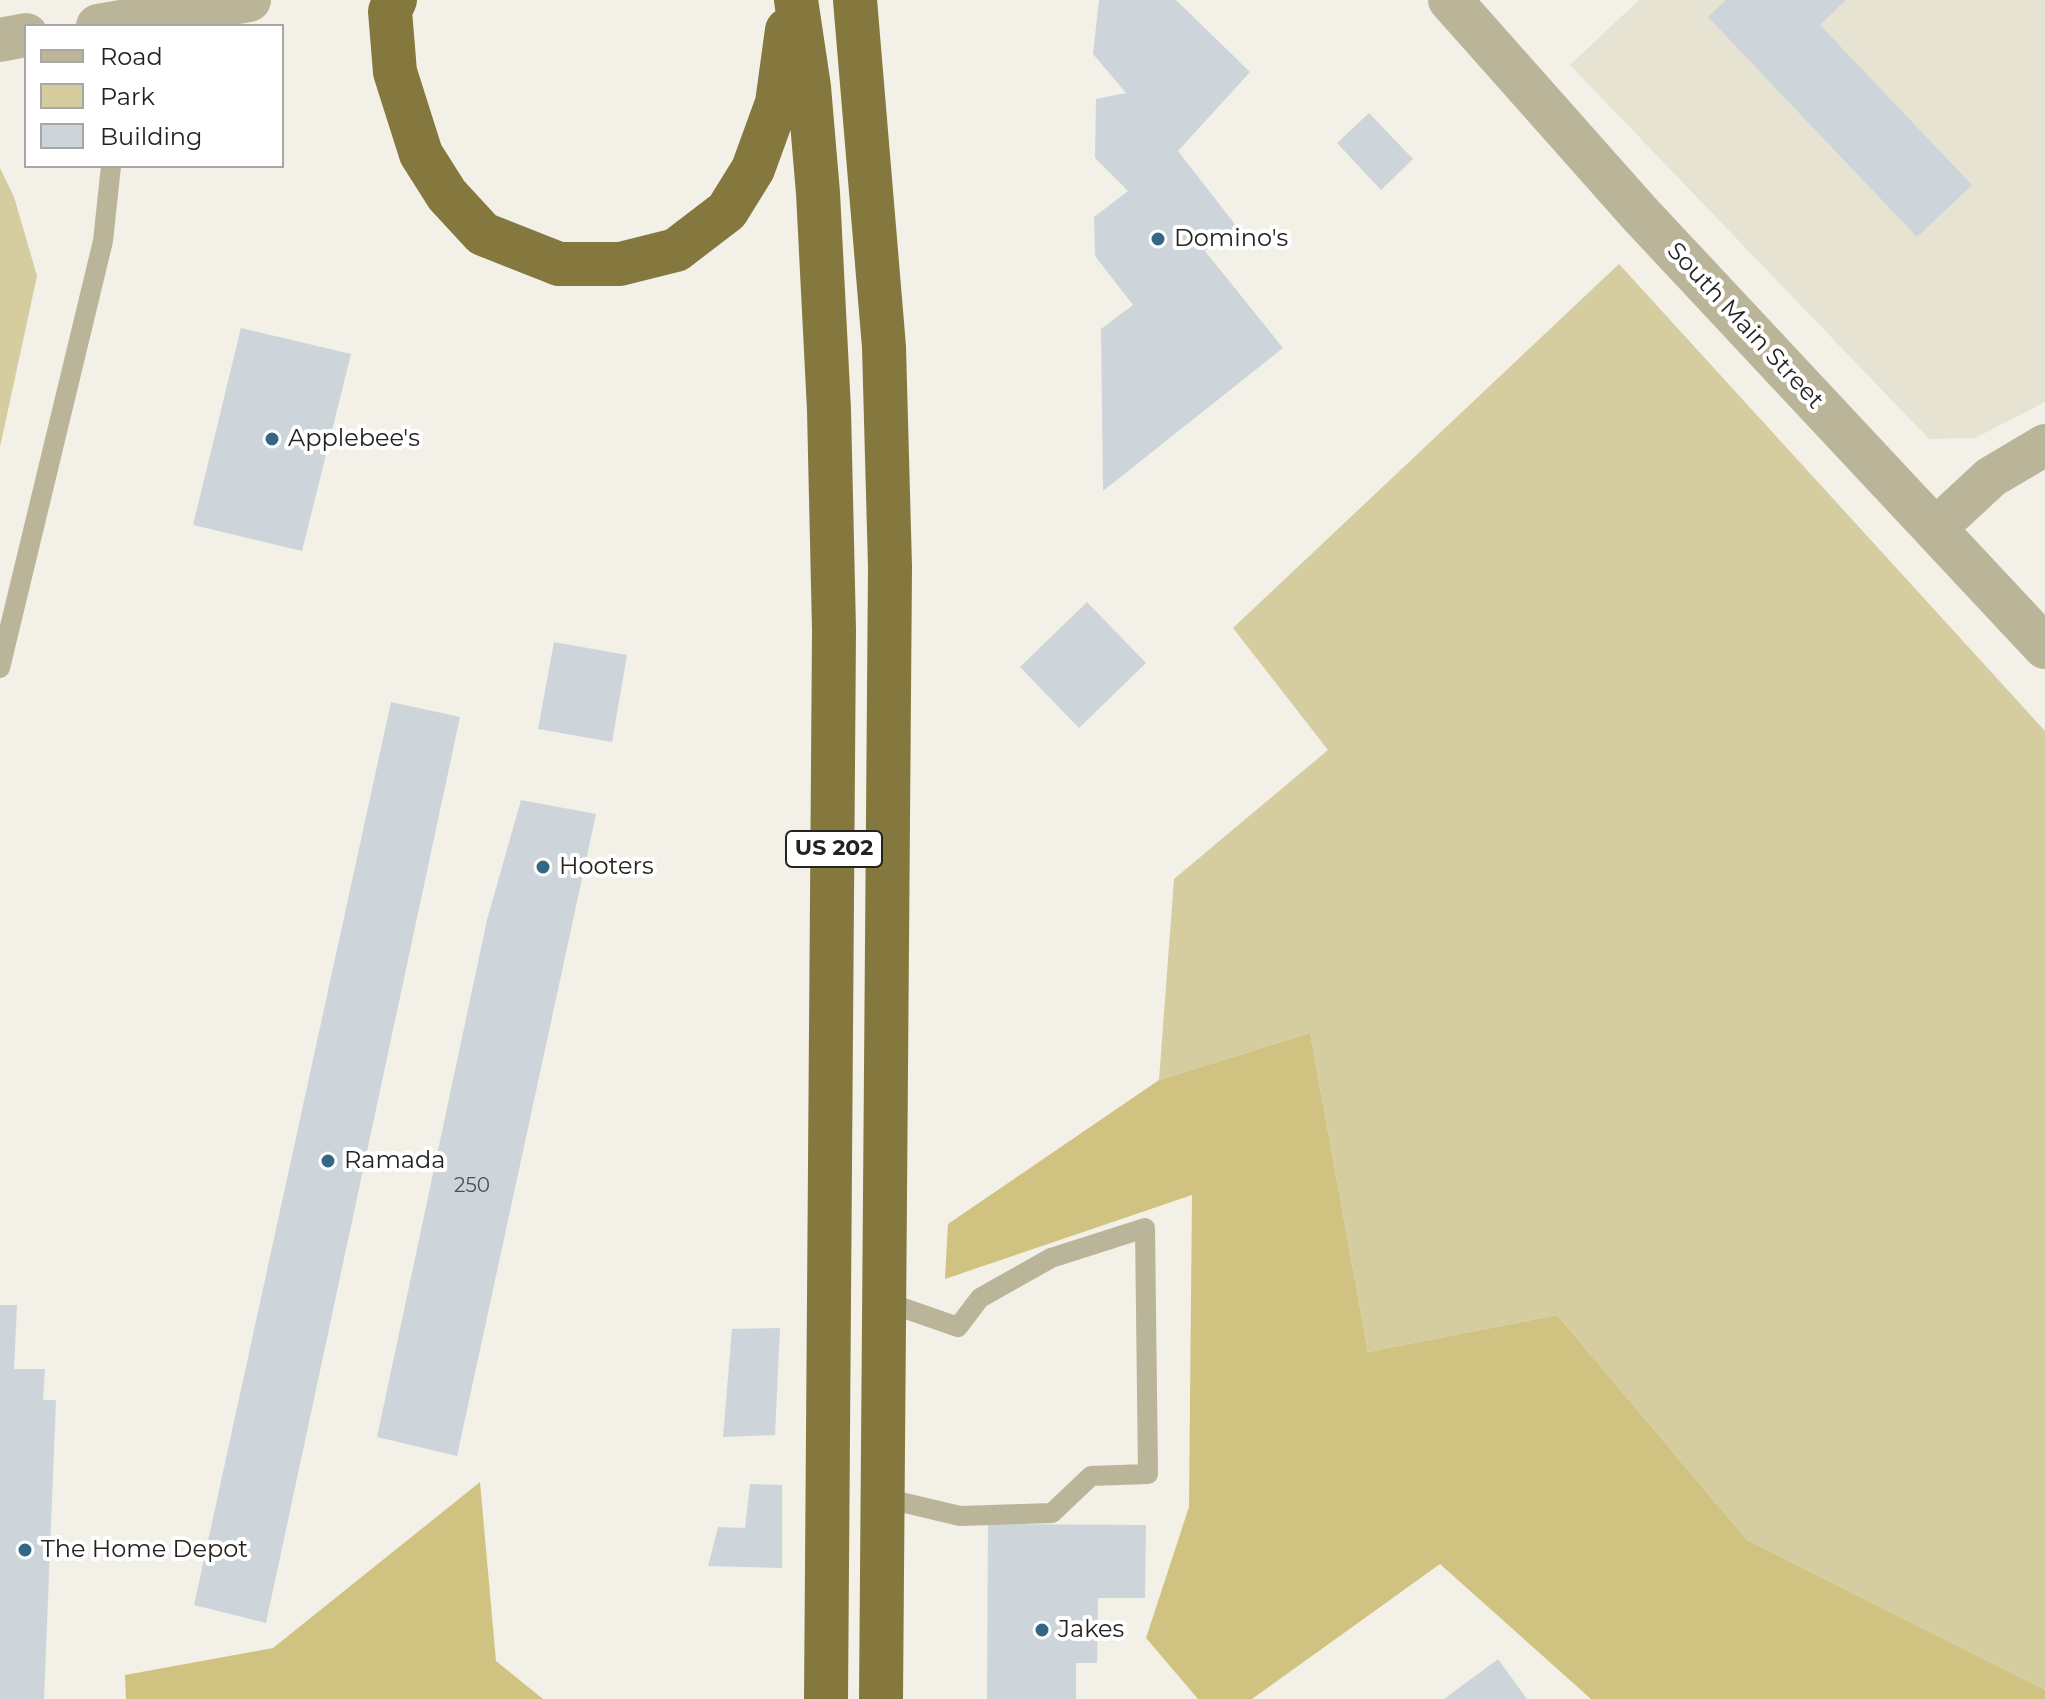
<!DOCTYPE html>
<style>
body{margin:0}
#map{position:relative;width:2045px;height:1699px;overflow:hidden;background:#f2f0e7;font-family:Montserrat,sans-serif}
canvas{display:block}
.legend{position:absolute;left:24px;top:24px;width:260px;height:144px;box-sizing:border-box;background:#fff;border:2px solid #a7a7a6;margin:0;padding:10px 14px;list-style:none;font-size:24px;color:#242320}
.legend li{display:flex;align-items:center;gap:16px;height:40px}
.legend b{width:40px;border:2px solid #a7a7a6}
</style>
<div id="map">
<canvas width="2045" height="1699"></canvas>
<ul class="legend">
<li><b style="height:10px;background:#bab499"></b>Road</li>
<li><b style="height:22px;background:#d5cca0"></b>Park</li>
<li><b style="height:22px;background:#cdd5da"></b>Building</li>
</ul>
</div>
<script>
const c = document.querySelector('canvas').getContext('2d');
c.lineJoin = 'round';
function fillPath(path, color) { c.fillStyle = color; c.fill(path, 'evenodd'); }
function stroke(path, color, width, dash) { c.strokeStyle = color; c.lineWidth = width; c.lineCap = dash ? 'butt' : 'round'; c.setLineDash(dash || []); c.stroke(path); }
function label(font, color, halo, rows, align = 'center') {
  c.font = font + ' Montserrat,sans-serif'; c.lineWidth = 8; c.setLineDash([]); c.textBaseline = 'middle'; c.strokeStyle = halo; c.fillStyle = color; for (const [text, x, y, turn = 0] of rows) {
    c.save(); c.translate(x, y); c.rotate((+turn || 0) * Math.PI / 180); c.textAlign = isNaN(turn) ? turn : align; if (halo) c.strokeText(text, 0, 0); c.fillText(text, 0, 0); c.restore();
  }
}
fillPath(new Path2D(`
 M1639,0H2045V402L1975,438L1929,439L1570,65Z`), '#e7e3d3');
fillPath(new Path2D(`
 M0,168L14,197L37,276L0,447Z
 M1619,264L2045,731V1690L1747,1540L1557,1315L1368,1352L1310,1033L1159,1080L1174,879L1328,750L1233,628Z`), '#d5cca0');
fillPath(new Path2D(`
 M1310,1033L1368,1352L1557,1315L1747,1540L2045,1690V1699H1591L1440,1564L1252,1699H1198L1146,1638L1189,1507L1192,1195L945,1279L948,1224L1159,1080Z
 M480,1482L496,1661L543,1699H126L125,1675L273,1648Z`), '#d0c382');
fillPath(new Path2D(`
 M1099,0H1176L1250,72L1178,151L1237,227L1205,251L1283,348L1103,491L1101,329L1133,305L1095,256L1094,217L1128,191L1095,158L1096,99L1126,93L1093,54Z
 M1726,0H1846L1820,25L1972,185L1917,237L1708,17Z
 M1369,113L1413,159L1381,190L1337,143Z
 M241,328L351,354L302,551L193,525Z
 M1087,602L1146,663L1079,728L1020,667Z
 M554,642L627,655L612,742L538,729Z
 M391,702L460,717L266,1623L194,1605Z
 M521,800L596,814L457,1456L377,1437L487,920Z
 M0,1305H17L14,1369H45L43,1400H56L44,1699H0Z
 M780,1328L775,1435L723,1437L732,1329Z
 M750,1484L782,1485V1568L708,1566L718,1527L745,1528Z
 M988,1524L1146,1525L1145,1598H1098L1097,1663H1076V1699H987Z
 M1498,1659L1527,1699H1444Z`), '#cdd5da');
stroke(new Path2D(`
 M0,668L103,241L111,166
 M884,1498L960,1516L1052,1513L1091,1476L1148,1474L1145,1228L1051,1258L980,1298L958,1327L886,1302`), '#bab499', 20);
stroke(new Path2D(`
 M1936,528L1991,477L2045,445`), '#bab499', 42);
stroke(new Path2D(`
 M1450,0L1640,214L2045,647
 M98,26L249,0
 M0,40L26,35`), '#bab499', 44);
stroke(new Path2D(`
 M395,0L390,11L395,72L421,154L447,195L483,234L559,264H620L676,250L727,211L753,169L777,103L787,30
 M796,0L809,87L818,193L829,410L834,630L826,1699
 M855,0L884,347L890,567L881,1699`), '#84783e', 44);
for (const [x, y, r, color] of [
 [1158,239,8,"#346784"],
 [272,439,8,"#346784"],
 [543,867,8,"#346784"],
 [328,1161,8,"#346784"],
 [25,1550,8,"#346784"],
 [1042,1630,8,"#346784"]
]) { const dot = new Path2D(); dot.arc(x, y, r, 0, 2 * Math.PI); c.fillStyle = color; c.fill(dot); stroke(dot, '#fff', 3); }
label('20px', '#4e504e', null, [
 ["250",472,1186]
]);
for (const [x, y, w] of [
 [834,849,96]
]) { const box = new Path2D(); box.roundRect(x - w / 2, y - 18, w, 36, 6); c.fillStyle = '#fff'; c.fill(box); stroke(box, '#242320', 2); }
label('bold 22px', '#242320', null, [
 ["US 202",834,849]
]);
label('24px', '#242320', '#fff', [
 ["Domino's",1174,239],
 ["Applebee's",288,439],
 ["Hooters",559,867],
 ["Ramada",344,1161],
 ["The Home Depot",41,1550],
 ["Jakes",1058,1630]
], 'left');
label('24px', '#242320', '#fff', [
 ["South Main Street",1745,326,47]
]);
</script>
